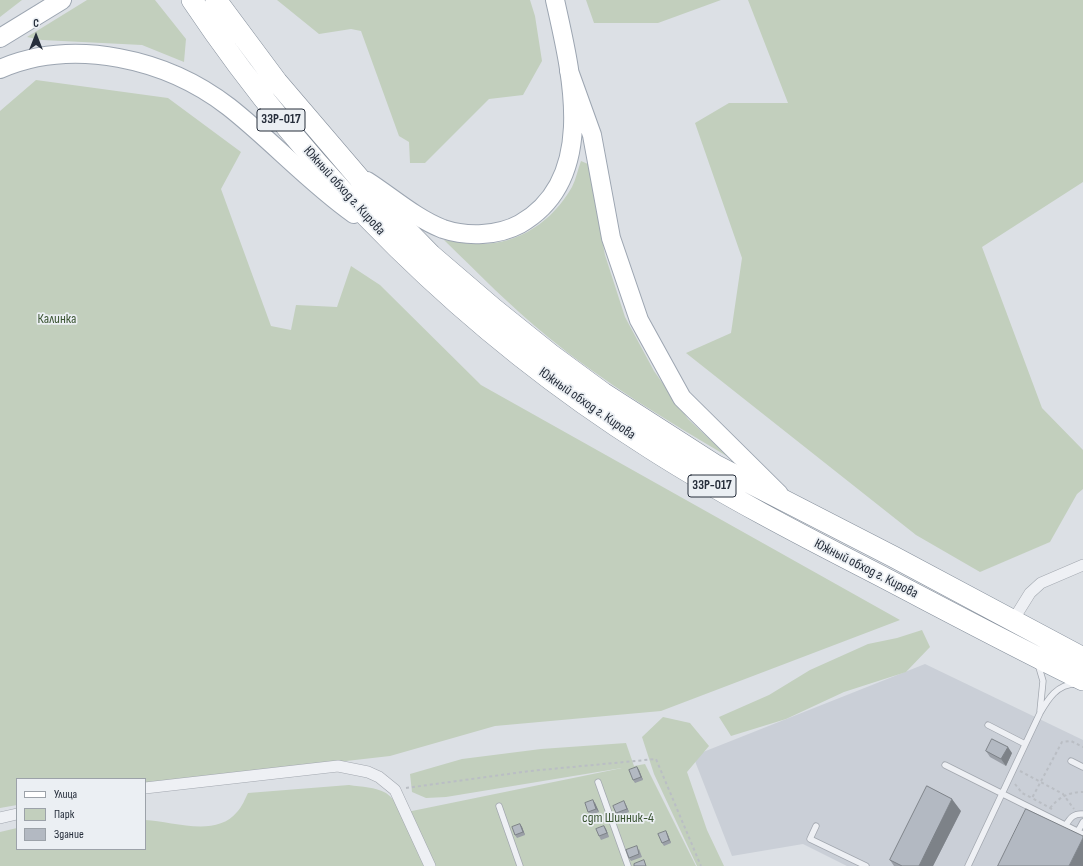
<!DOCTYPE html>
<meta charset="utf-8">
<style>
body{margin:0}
#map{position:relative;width:1083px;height:866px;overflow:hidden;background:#dce0e5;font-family:"Sofia Sans Condensed",sans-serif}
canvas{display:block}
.legend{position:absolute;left:16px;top:778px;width:130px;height:72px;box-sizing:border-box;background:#ebeff3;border:1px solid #9ca2a9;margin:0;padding:5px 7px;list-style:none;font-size:12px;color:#262e3b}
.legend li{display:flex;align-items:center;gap:8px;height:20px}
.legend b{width:20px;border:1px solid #9ca2a9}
.north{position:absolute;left:16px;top:16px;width:40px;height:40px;-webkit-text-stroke:3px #ebeff3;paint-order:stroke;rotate:0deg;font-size:11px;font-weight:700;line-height:16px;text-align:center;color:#262e3b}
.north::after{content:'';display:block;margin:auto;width:14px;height:18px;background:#262e3b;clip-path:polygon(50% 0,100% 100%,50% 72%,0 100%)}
</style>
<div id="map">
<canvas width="1083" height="866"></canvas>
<ul class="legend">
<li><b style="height:5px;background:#fff"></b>Улица</li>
<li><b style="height:11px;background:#c2cfbd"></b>Парк</li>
<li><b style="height:11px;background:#b3b9c2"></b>Здание</li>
</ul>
<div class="north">С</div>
</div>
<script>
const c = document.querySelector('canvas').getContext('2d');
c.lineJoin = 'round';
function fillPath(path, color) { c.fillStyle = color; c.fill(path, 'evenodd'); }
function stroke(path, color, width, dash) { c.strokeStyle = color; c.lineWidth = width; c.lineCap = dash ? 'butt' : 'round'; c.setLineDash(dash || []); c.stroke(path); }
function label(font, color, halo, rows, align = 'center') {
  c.font = font + ' "Sofia Sans Condensed",sans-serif'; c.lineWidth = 3.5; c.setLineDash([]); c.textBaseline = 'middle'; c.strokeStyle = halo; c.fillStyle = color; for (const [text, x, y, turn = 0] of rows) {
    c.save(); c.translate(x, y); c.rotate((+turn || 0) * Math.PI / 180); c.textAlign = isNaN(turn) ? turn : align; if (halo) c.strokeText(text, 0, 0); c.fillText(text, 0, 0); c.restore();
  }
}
fillPath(new Path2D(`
 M925,664L1083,740V866H847L803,844L732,856L693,756Z`), '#cacfd7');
fillPath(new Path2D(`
 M0,0H22L0,17Z
 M87,0H155L186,39L184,62L142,45L42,40L27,37Z
 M277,0H530L535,16L542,61L523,95L489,99L425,163H410L409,142L399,136L361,31L351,29L319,34Z
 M586,0H721L658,23H594Z
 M748,0H1083V182L982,247L1042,408L1083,450V489L1077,494L1050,542L980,572L916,535L686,353L731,333L742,258L695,123L729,103H788Z
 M36,80L168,98L241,152L221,189L271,326L291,330L296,305L337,307L351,266L380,285L481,385L900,620L661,711L495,726L390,756L145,784V779H17V805L0,808V111Z
 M581,161L588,164L605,255L625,317L654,371L688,419L730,458C668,421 604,383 548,337C511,307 478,273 444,240C455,241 466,244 477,244C518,245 552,222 572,187C576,179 578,169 581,161Z
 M922,630L930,647L906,672L844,692L786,719L731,736L719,717L769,695L810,670L868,644L897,638Z
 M663,717L690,723L709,746L687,772L707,830L724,866H697L654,774L642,737Z
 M626,743L634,766L645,764L696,866H432L407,812L622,768L446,797L426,798L412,792L410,774L462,759L541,749Z
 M349,785C362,787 375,787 386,793C405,806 417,845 427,866H0V832L17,828V849H145V820C172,821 216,838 237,812C242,807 245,799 248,793Z`), '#c2cfbd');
const lane = new Path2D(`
 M1038,664L1043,681L1040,711
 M988,725L1025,744
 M1071,761L1083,767
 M945,765L1083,834
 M598,782L628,866
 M499,806L520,866
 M1066,825C1070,818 1074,813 1083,814
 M816,826L810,839L866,866
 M1078,831L1083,822
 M968,866L1040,713C1048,699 1057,684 1076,684`);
const street = new Path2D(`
 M1012,622L1030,593L1041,583L1083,565
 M145,788L338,766L368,772L379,777L395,790L430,866
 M0,818L17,814`);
const primary = new Path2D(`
 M0,38L62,0
 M0,69C74,37 167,59 229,107C271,140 311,184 354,214
 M569,71L592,135L611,238L639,320L682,398L779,494
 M367,181C392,197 415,218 443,229C467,237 498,236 520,224C599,179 571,72 555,0`);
const highway = new Path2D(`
 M192,0C311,178 469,334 650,448C722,494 799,534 875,573C944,609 1013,646 1083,680
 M216,0L277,82L383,206L431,255L494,309L550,354L603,393L715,465L894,557L1083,658`);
stroke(lane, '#a2a7af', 7);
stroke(street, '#a2a7af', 12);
stroke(primary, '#9ca5b1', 20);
stroke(highway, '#848e9b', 22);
stroke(new Path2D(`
 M1020,771L1063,794L1074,809
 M1015,784L1022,793L1032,798
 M406,788L530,771L656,759L701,866
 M1050,808C1059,797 1069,792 1083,792
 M1052,809L1032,798L1062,742L1071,741L1083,747`), '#babec4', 2, [3, 3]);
stroke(lane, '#eef0f4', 5.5);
stroke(street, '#eef0f4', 11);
stroke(primary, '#fff', 18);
stroke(highway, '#fff', 21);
fillPath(new Path2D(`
 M986,751L1012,753L1006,766L990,757Z
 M637,767L639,770L643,780L635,783L633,780Z
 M595,803L599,812L591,815L588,812Z
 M626,805L629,812L618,816L616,813Z
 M961,811L933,866H894L890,860Z
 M520,824L522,827L525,835L517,838L515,835Z
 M604,826L606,829L609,837L601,840L599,836Z
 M666,831L668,835L671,843L664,846L662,843Z
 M639,849L642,857L631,861L629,858Z`), '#9a9fa7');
fillPath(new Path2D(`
 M1008,747L1012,753L1006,766L1001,759Z
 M637,767L639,770L643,780L641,777Z
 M952,799L961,811L933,866H919Z
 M593,800L595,803L599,812L596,809Z
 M624,801L626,805L629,812L627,809Z
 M520,824L522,827L525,835L523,832Z
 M604,826L606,829L609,837L607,833Z
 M666,831L668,835L671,843L669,840Z
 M1083,838V866H1069Z`), '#7d8288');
const building = new Path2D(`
 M992,739L1008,747L1001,759L986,751Z
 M637,767L641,777L633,780L629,770Z
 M927,786L952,799L919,866H902L890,860Z
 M593,800L596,809L588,812L585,803Z
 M624,801L627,809L616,813L613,806Z
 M1026,809L1083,836V838L1069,866H998Z
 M520,824L523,832L515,835L512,827Z
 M604,826L607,833L599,836L596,829Z
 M666,831L669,840L662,843L658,834Z
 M637,846L639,854L629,858L626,850Z
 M644,860L646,866H634V864Z`);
fillPath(building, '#b3b9c2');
stroke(building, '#7d8288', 1);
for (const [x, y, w] of [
 [281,120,48],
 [712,486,48]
]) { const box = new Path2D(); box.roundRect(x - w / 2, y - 11, w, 22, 3); c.fillStyle = '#ebeff3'; c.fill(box); stroke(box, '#262e3b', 1); }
label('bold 13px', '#262e3b', null, [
 ["33Р-017",281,120],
 ["33Р-017",712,486]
]);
label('14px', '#262e3b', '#ebeff3', [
 ["Южный обход г. Кирова",344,191,48],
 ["Южный обход г. Кирова",587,404,35],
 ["Южный обход г. Кирова",866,569,27]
]);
label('14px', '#3c5634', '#ebeff3', [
 ["Калинка",57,319],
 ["сдт Шинник-4",618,818]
]);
</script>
